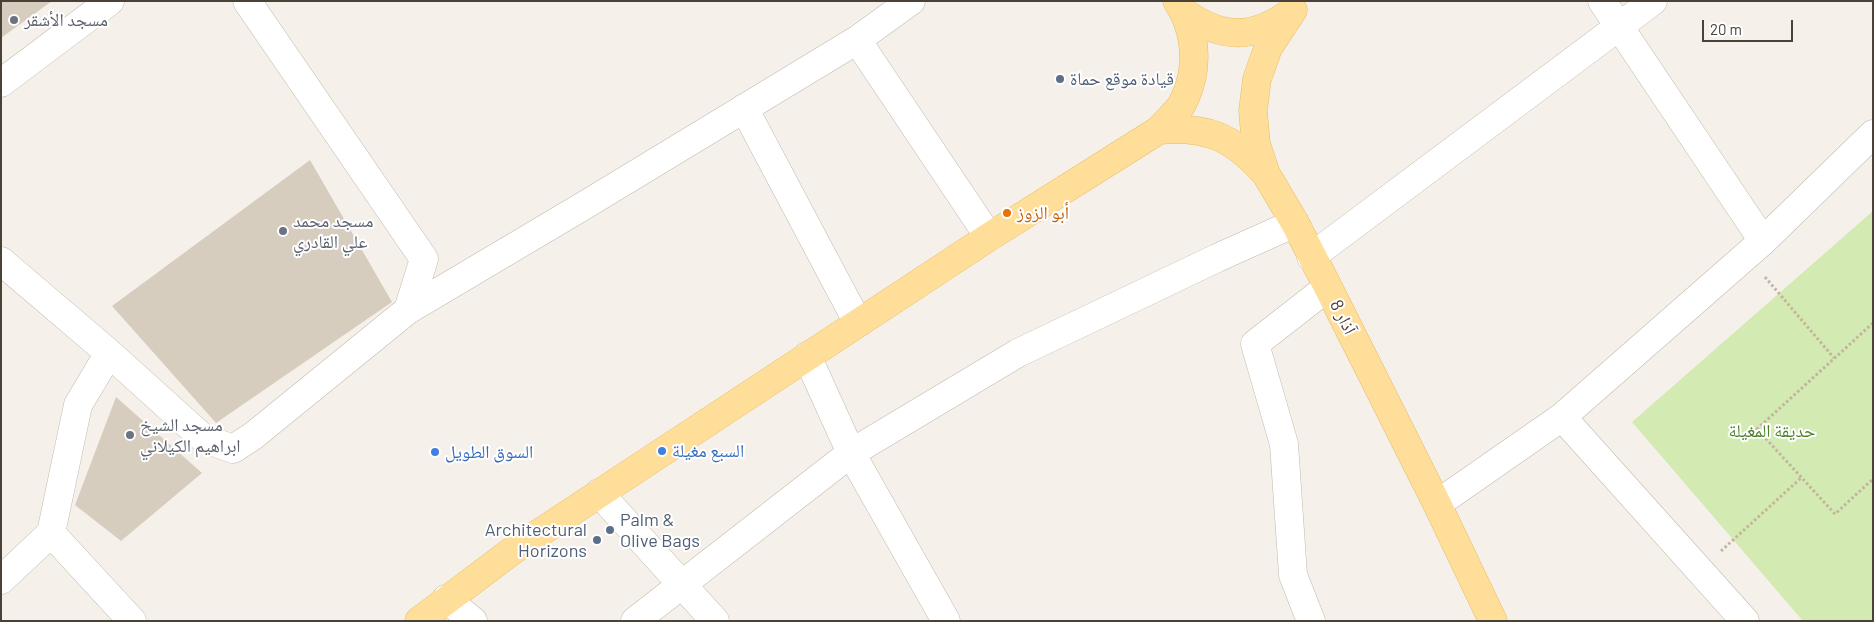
<!DOCTYPE html>
<meta charset="utf-8">
<style>
body{margin:0}
#map{position:relative;width:1874px;height:622px;overflow:hidden;background:#f5f1ea;font-family:Barlow,sans-serif}
canvas{display:block}
.frame{position:absolute;inset:0;border:2px solid #4a4237;pointer-events:none}
.scale{position:absolute;left:1702px;top:20px;width:91px;height:22px;box-sizing:border-box;border:2px solid #4a4237;border-top:0;padding-left:6px;font-size:15px;line-height:18px;white-space:nowrap;color:#4a4237;-webkit-text-stroke:4px #fff;paint-order:stroke}
</style>
<div id="map">
<canvas width="1874" height="622"></canvas>
<div class="frame"></div>
<div class="scale">20 m</div>
</div>
<script>
const c = document.querySelector('canvas').getContext('2d');
c.lineJoin = 'round';
function fillPath(path, color) { c.fillStyle = color; c.fill(path, 'evenodd'); }
function stroke(path, color, width, dash) { c.strokeStyle = color; c.lineWidth = width; c.lineCap = dash ? 'butt' : 'round'; c.setLineDash(dash || []); c.stroke(path); }
function label(font, color, halo, rows, align = 'center') {
  c.font = font + ' Barlow,"Noto Naskh Arabic",sans-serif'; c.lineWidth = 4; c.setLineDash([]); c.textBaseline = 'middle'; c.strokeStyle = halo; c.fillStyle = color; for (const [text, x, y, turn = 0] of rows) {
    c.save(); c.translate(x, y); c.rotate((+turn || 0) * Math.PI / 180); c.textAlign = isNaN(turn) ? turn : align; if (halo) c.strokeText(text, 0, 0); c.fillText(text, 0, 0); c.restore();
  }
}
fillPath(new Path2D(`
 M1873,211V621H1803L1632,422Z`), '#d3eab2');
fillPath(new Path2D(`
 M1,1H52L1,38Z
 M310,160L392,302L216,423L112,306Z
 M116,397L202,473L121,541L75,505Z`), '#d7cdbf');
const minor = new Path2D(`
 M247,1L424,259L408,310
 M1602,1L1763,241
 M857,40L989,237
 M1,83L110,1
 M744,108L858,323
 M1311,257L1653,1
 M1,261L109,353L203,438L233,449L253,436L408,310L585,205L857,40L911,1
 M807,356L851,453L946,621
 M1562,417L1745,621
 M599,493L715,621
 M1437,504L1562,417L1763,241L1873,134
 M51,533L132,621
 M1,580L51,533L78,405L109,353
 M446,599L473,621
 M635,621L851,453L1018,353L1217,258L1295,223
 M1311,621L1293,575L1284,444L1255,344L1328,287`);
const major = new Path2D(`
 M1293,10L1268,48L1257,79L1253,111L1256,144L1266,174L1295,223L1328,287L1437,504L1493,621
 M1185,13C1222,39 1254,40 1291,12
 M1159,130C1206,126 1231,136 1263,171
 M419,621L512,551L989,237L1159,130C1166,122 1174,115 1180,107C1183,103 1185,98 1187,93C1199,63 1195,28 1177,1`);
stroke(minor, '#c1b9ac', 29);
stroke(major, '#e7bb66', 29);
stroke(new Path2D(`
 M1765,277L1834,358
 M1873,323L1757,429L1835,514L1873,479
 M1721,551L1802,477`), '#c3b49d', 3, [2.5, 2.5]);
stroke(minor, '#fff', 28);
stroke(major, '#ffde99', 28);
for (const [x, y, r, color] of [
 [14,20,5,"#6b7280"],
 [1060,79,5,"#5c6f8a"],
 [1007,213,5,"#e8710a"],
 [283,231,5,"#6b7280"],
 [130,435,5,"#6b7280"],
 [662,451,5,"#3f7fe0"],
 [435,452,5,"#3f7fe0"],
 [610,530,5,"#5c6f8a"],
 [597,540,5,"#5c6f8a"]
]) { const dot = new Path2D(); dot.arc(x, y, r, 0, 2 * Math.PI); c.fillStyle = color; c.fill(dot); stroke(dot, '#fff', 2); }
label('18px', '#5b616d', '#fff', [
 ["مسجد الأشقر",24,20],
 ["مسجد محمد",293,221],
 ["علي القادري",293,242],
 ["مسجد الشيخ",140,425],
 ["ابراهيم الكيلاني",140,446]
], 'left');
label('18px', '#4e5e75', '#fff', [
 ["قيادة موقع حماة",1070,79],
 ["Palm &",620,520],
 ["Olive Bags",620,541],
 ["Architectural",587,530,"right"],
 ["Horizons",587,551,"right"]
], 'left');
label('18px', '#c56008', '#fff', [
 ["أبو الزوز",1017,213]
], 'left');
label('18px', '#4a4237', '#fff', [
 ["8 آذار",1343,317,63]
]);
label('18px', '#4c7e28', '#fff', [
 ["حديقة المغيلة",1772,431]
]);
label('18px', '#366cbe', '#fff', [
 ["السبع مغيلة",672,451],
 ["السوق الطويل",445,452]
], 'left');
</script>
